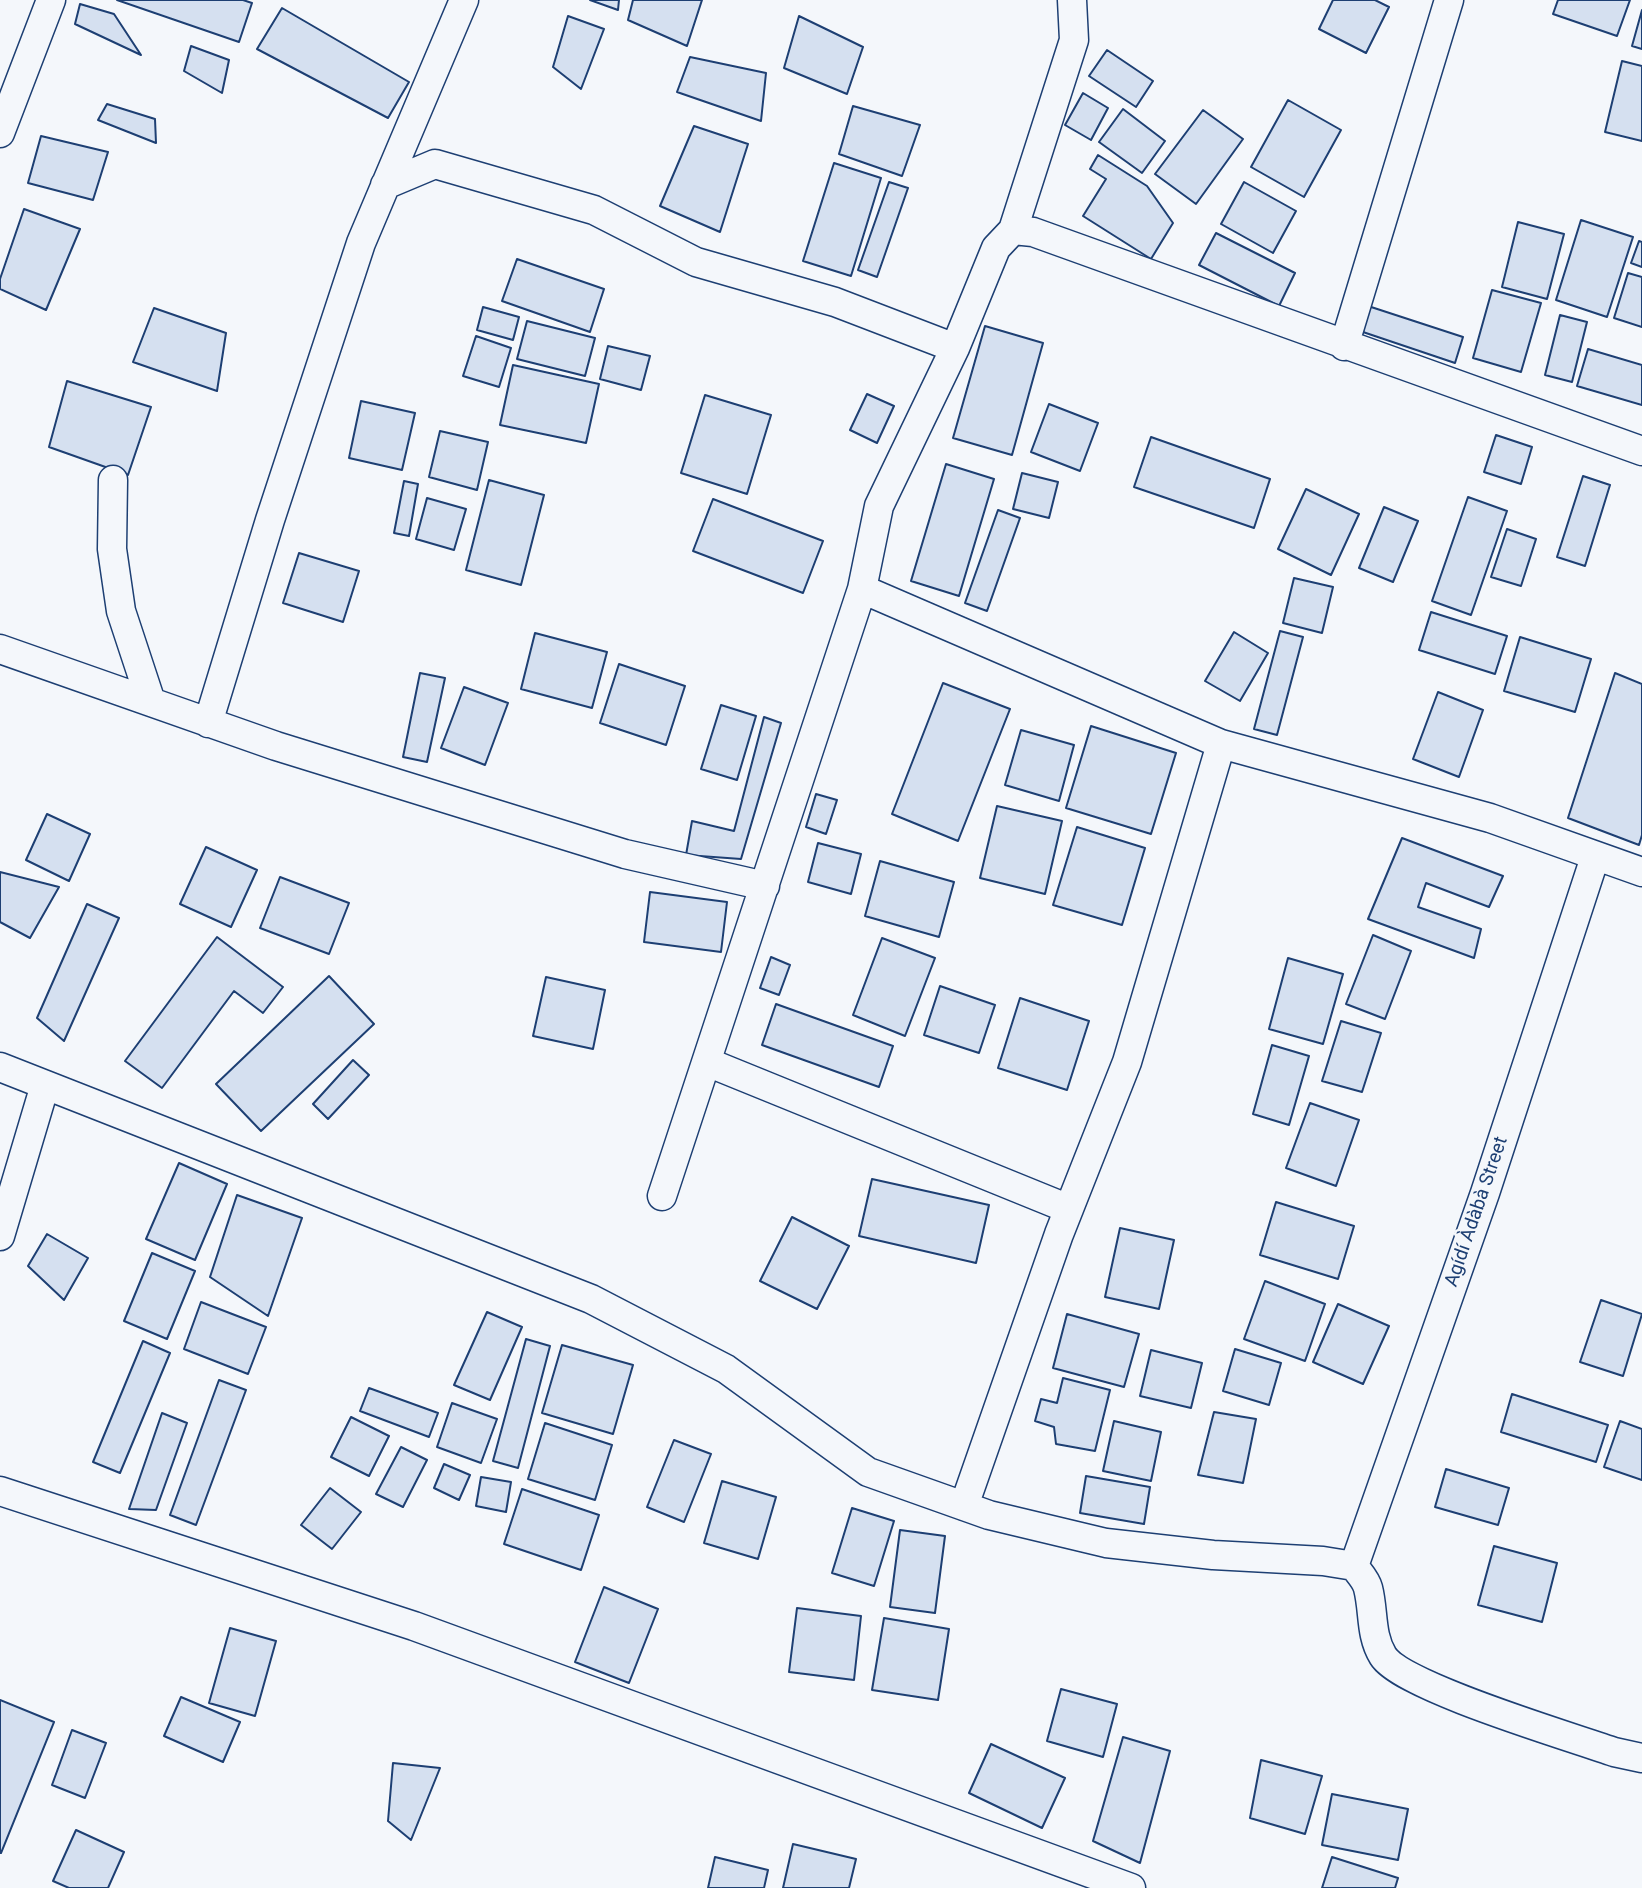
<!DOCTYPE html>
<meta charset="utf-8">
<style>
body{margin:0}
canvas{display:block;background:#f4f7fb}
</style>
<canvas width="1642" height="1888"></canvas>
<script>
const c = document.querySelector('canvas').getContext('2d');
c.lineJoin = 'round';
function fillPath(path, color) { c.fillStyle = color; c.fill(path, 'evenodd'); }
function stroke(path, color, width, dash) { c.strokeStyle = color; c.lineWidth = width; c.lineCap = dash ? 'butt' : 'round'; c.setLineDash(dash || []); c.stroke(path); }
function label(font, color, halo, rows, align = 'center') {
  c.font = font + ' Roboto,sans-serif'; c.lineWidth = 5; c.setLineDash([]); c.textBaseline = 'middle'; c.strokeStyle = halo; c.fillStyle = color; for (const [text, x, y, turn = 0] of rows) {
    c.save(); c.translate(x, y); c.rotate((+turn || 0) * Math.PI / 180); c.textAlign = isNaN(turn) ? turn : align; if (halo) c.strokeText(text, 0, 0); c.fillText(text, 0, 0); c.restore();
  }
}
const building = new Path2D(`
 M117,0H243L252,3L239,42Z
 M590,0H619L618,10Z
 M633,0H702L687,46L628,20Z
 M1333,0H1375L1389,7L1366,53L1319,29Z
 M1558,0H1630L1617,36L1553,14Z
 M80,4L114,14L141,55L75,24Z
 M282,8L409,82L388,118L257,49Z
 M1642,10V49L1632,46Z
 M568,16L604,29L581,89L553,67Z
 M799,16L863,47L847,94L784,68Z
 M191,46L229,60L222,93L184,71Z
 M1107,50L1153,81L1136,107L1089,76Z
 M690,57L766,73L761,121L677,92Z
 M1622,61L1642,66V141L1605,132Z
 M1083,93L1108,108L1091,140L1065,125Z
 M1288,100L1341,130L1304,197L1251,167Z
 M107,104L155,119L156,143L98,120Z
 M853,106L920,125L902,176L839,154Z
 M1123,109L1165,141L1142,173L1099,142Z
 M1203,110L1243,139L1196,204L1155,174Z
 M694,126L748,144L720,232L660,206Z
 M41,136L108,152L93,200L28,183Z
 M1098,155L1147,186L1173,223L1151,259L1083,216L1106,179L1090,169Z
 M834,163L881,178L851,276L803,261Z
 M889,182L908,188L877,277L858,270Z
 M1244,182L1296,211L1273,253L1221,224Z
 M24,209L80,229L46,310L0,289V279Z
 M1581,220L1633,237L1607,317L1556,300Z
 M1518,222L1564,234L1547,299L1502,287Z
 M1216,233L1295,273L1279,306L1199,265Z
 M1639,241L1642,242V267L1631,263Z
 M517,259L604,289L590,332L502,301Z
 M1628,273L1642,277V327L1614,318Z
 M1492,290L1541,303L1521,372L1473,358Z
 M1365,305L1463,337L1455,363L1357,330Z
 M483,307L519,317L513,340L477,330Z
 M154,308L226,333L217,391L133,362Z
 M1560,315L1587,322L1572,382L1545,375Z
 M527,321L595,338L585,376L517,359Z
 M985,326L1043,343L1012,455L953,438Z
 M476,336L511,348L499,387L463,376Z
 M608,346L650,356L641,390L600,379Z
 M1588,349L1642,365V405L1577,386Z
 M513,365L599,384L586,443L500,425Z
 M67,381L151,407L128,475L49,447Z
 M867,394L894,406L877,443L850,430Z
 M705,395L771,415L747,494L681,473Z
 M361,401L415,413L402,470L349,458Z
 M1049,404L1098,423L1080,471L1031,452Z
 M440,431L488,442L477,490L429,477Z
 M1496,435L1532,447L1521,484L1484,472Z
 M1151,437L1270,479L1254,528L1134,487Z
 M946,464L994,479L959,596L911,581Z
 M1022,473L1058,482L1049,518L1013,509Z
 M1583,476L1610,485L1585,566L1557,557Z
 M489,480L544,495L521,585L466,570Z
 M404,481L418,484L409,536L394,533Z
 M1306,489L1359,514L1331,575L1278,549Z
 M1468,497L1507,511L1471,615L1432,601Z
 M427,498L466,509L454,550L416,539Z
 M713,499L823,541L803,593L693,551Z
 M1384,507L1418,521L1393,582L1359,568Z
 M998,510L1020,518L987,611L965,603Z
 M1507,529L1536,539L1521,586L1491,577Z
 M299,553L359,571L343,622L283,603Z
 M1294,578L1333,587L1322,633L1283,623Z
 M1431,612L1507,636L1495,674L1419,650Z
 M1280,631L1303,637L1277,735L1254,729Z
 M1234,632L1268,653L1240,701L1205,681Z
 M535,633L607,652L592,708L521,689Z
 M1520,637L1591,659L1575,712L1504,691Z
 M619,664L685,686L666,745L600,723Z
 M420,673L445,678L427,762L403,757Z
 M1615,673L1642,684V835L1639,845L1568,818Z
 M943,683L1010,709L958,841L892,814Z
 M464,687L508,703L485,765L441,748Z
 M1438,692L1483,710L1459,777L1413,759Z
 M721,705L756,716L737,780L701,769Z
 M764,717L781,723L741,859L686,855L692,821L734,831Z
 M1091,726L1176,753L1151,834L1066,808Z
 M1021,730L1074,745L1059,801L1005,785Z
 M816,794L837,800L826,834L806,827Z
 M997,806L1062,821L1045,894L980,878Z
 M47,814L90,834L69,881L26,860Z
 M1077,827L1145,848L1122,925L1053,905Z
 M1402,838L1503,876L1489,907L1426,883L1418,907L1481,929L1474,958L1368,919Z
 M818,843L861,854L851,894L808,882Z
 M206,847L257,870L231,927L180,904Z
 M880,861L954,882L939,937L865,916Z
 M0,872L59,887L30,938L0,922Z
 M280,877L349,903L329,954L260,928Z
 M650,892L727,902L721,952L644,942Z
 M87,904L119,918L64,1041L37,1018Z
 M1373,935L1411,951L1385,1019L1346,1004Z
 M217,937L283,987L263,1013L234,991L162,1088L125,1061Z
 M882,938L935,958L905,1036L853,1015Z
 M771,957L790,965L779,995L760,988Z
 M1288,958L1343,974L1323,1044L1269,1029Z
 M329,976L374,1024L261,1131L216,1084Z
 M546,977L605,990L593,1049L533,1036Z
 M940,986L995,1005L979,1053L924,1035Z
 M1020,998L1089,1021L1067,1090L998,1068Z
 M776,1004L893,1046L879,1087L762,1045Z
 M1341,1021L1381,1033L1362,1092L1322,1081Z
 M1272,1045L1309,1056L1289,1125L1253,1114Z
 M353,1060L369,1075L328,1119L313,1104Z
 M1310,1103L1359,1120L1336,1186L1286,1168Z
 M179,1163L227,1184L195,1260L146,1239Z
 M872,1179L989,1205L976,1263L859,1236Z
 M237,1195L302,1218L268,1316L210,1277Z
 M1276,1202L1354,1226L1338,1279L1260,1255Z
 M792,1217L849,1246L817,1309L760,1281Z
 M1120,1228L1174,1240L1159,1309L1105,1297Z
 M47,1234L88,1258L64,1300L28,1266Z
 M152,1253L195,1271L167,1339L124,1321Z
 M1265,1281L1325,1304L1305,1361L1244,1339Z
 M1601,1300L1642,1314L1623,1376L1580,1362Z
 M201,1302L266,1327L248,1374L184,1349Z
 M1338,1304L1389,1326L1363,1384L1313,1362Z
 M487,1312L522,1327L490,1400L454,1385Z
 M1067,1314L1139,1334L1124,1387L1053,1368Z
 M526,1339L550,1346L518,1468L493,1461Z
 M143,1341L170,1353L120,1473L93,1462Z
 M562,1345L633,1365L613,1434L542,1413Z
 M1235,1349L1281,1363L1269,1405L1223,1391Z
 M1151,1350L1202,1363L1191,1408L1140,1396Z
 M1063,1378L1110,1390L1095,1451L1056,1444L1054,1427L1035,1421L1041,1399L1057,1403Z
 M219,1380L246,1390L196,1525L170,1515Z
 M369,1388L438,1413L429,1437L360,1411Z
 M1512,1394L1608,1425L1596,1462L1501,1432Z
 M452,1403L497,1419L481,1463L437,1447Z
 M1214,1412L1256,1419L1243,1483L1198,1475Z
 M162,1413L187,1423L156,1510L129,1509Z
 M351,1417L389,1436L369,1476L331,1457Z
 M1114,1421L1161,1432L1151,1481L1103,1471Z
 M1620,1421L1642,1429V1480L1604,1467Z
 M545,1423L612,1445L595,1500L528,1479Z
 M674,1440L711,1454L684,1522L647,1507Z
 M401,1447L427,1460L403,1507L376,1494Z
 M444,1464L470,1475L459,1500L434,1488Z
 M1446,1469L1509,1488L1498,1525L1435,1507Z
 M1086,1476L1150,1487L1144,1524L1080,1513Z
 M481,1477L511,1482L506,1512L476,1506Z
 M722,1481L776,1497L758,1559L704,1543Z
 M330,1488L361,1512L332,1549L301,1525Z
 M522,1489L599,1515L581,1570L504,1544Z
 M852,1508L894,1521L874,1586L832,1573Z
 M900,1530L945,1536L935,1613L890,1607Z
 M1494,1546L1557,1563L1542,1622L1478,1605Z
 M604,1587L658,1609L629,1683L575,1662Z
 M797,1608L861,1616L854,1680L789,1672Z
 M884,1618L949,1629L938,1700L872,1690Z
 M230,1628L276,1641L255,1716L209,1703Z
 M1061,1689L1117,1704L1103,1757L1047,1741Z
 M181,1697L240,1722L223,1762L164,1736Z
 M0,1700L54,1722L1,1853H0Z
 M72,1730L106,1743L85,1798L52,1785Z
 M1123,1737L1170,1751L1140,1863L1093,1841Z
 M991,1744L1065,1778L1042,1828L969,1793Z
 M1261,1760L1322,1776L1305,1834L1250,1818Z
 M393,1763L440,1768L411,1840L388,1821Z
 M1332,1794L1408,1809L1398,1860L1322,1845Z
 M76,1830L124,1852L108,1888H69L53,1881Z
 M793,1844L856,1859L849,1888H783Z
 M715,1857L768,1870L764,1888H708Z
 M1332,1857L1398,1878L1395,1888H1322Z`);
fillPath(building, '#d5e0f0');
stroke(building, '#1d3f73', 2);
const street = new Path2D(`
 M0,133L51,0
 M385,185L435,164L594,210L696,262L835,302L955,348
 M1013,230L1074,40L1072,0
 M1344,346L1449,0
 M113,480L112,549L121,611L151,702
 M862,589L1221,744L1490,818L1642,872
 M0,649L276,746L625,854L765,886
 M208,723L270,520L361,243L464,0
 M707,1062L1069,1209
 M0,1067L591,1299L726,1369L868,1472L989,1515L1106,1543L1213,1555L1323,1561L1354,1566C1359,1573 1366,1580 1368,1588C1374,1611 1370,1635 1383,1656C1402,1687 1572,1737 1614,1752L1642,1758
 M662,1196L862,589L879,506L955,348L996,248L1013,230L1033,232L1642,451
 M0,1236L45,1085
 M0,1491L414,1626L1131,1888
 M964,1506L1059,1234L1127,1062L1221,744
 M1354,1566L1485,1193L1595,857`);
stroke(street, '#1d3f73', 31);
stroke(street, '#f4f7fb', 28);
label('19px', '#1d3f73', '#f4f7fb', [
 ["Agídí Àdàbà Street",1477,1212,-71]
]);
</script>
